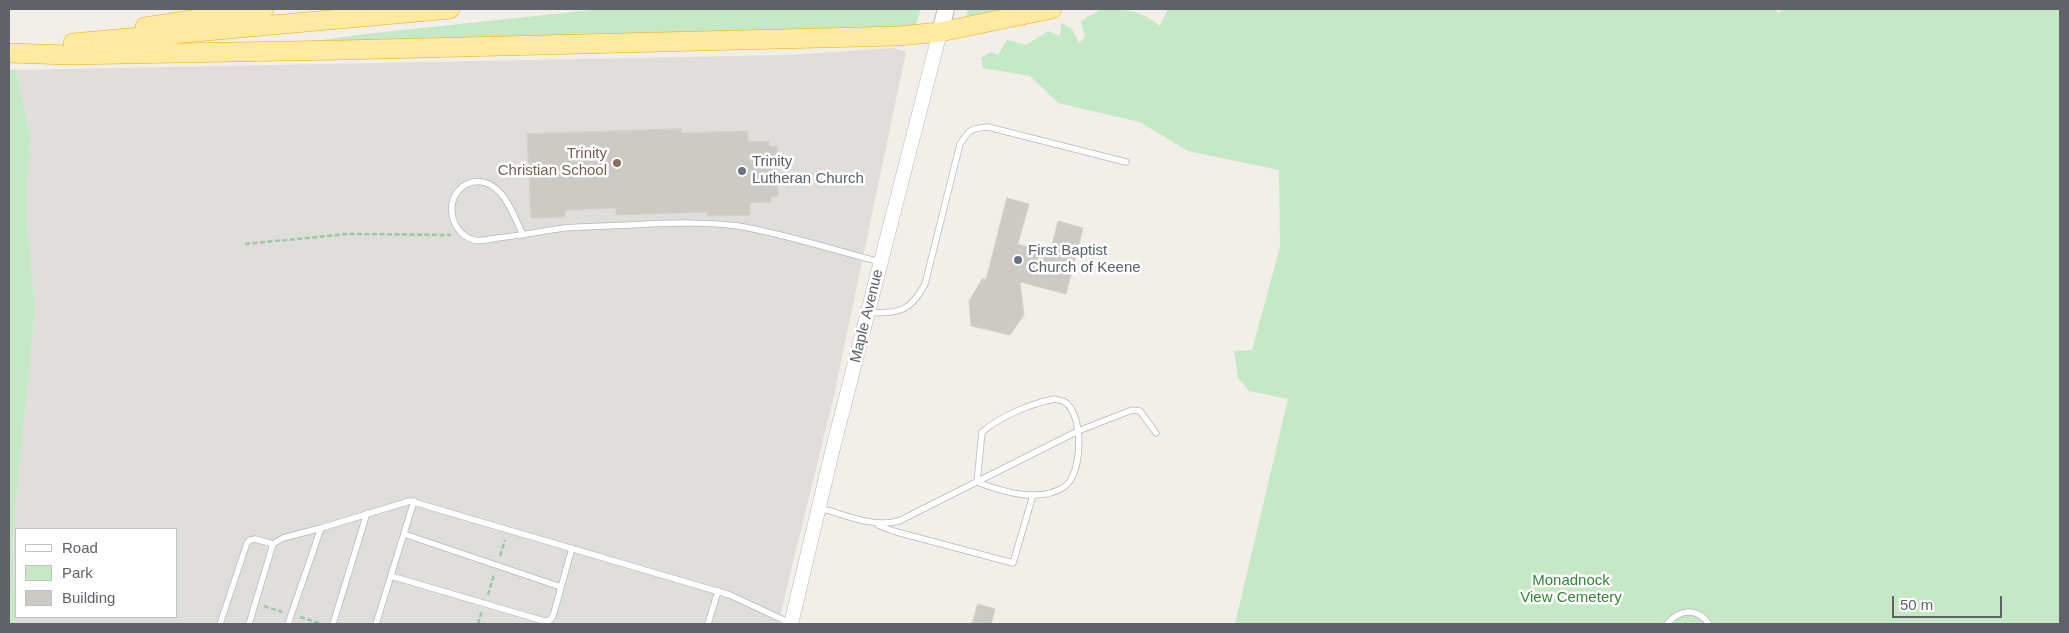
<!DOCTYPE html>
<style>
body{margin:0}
#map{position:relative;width:2069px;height:633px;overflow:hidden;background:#f1efe8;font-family:Helvetica,sans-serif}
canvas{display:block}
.frame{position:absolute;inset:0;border:10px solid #5f6368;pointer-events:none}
.legend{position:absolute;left:15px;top:528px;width:162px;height:90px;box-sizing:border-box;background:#fff;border:1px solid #bfc1c3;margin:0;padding:6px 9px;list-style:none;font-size:15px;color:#5f6368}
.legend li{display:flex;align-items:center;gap:10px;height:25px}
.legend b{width:25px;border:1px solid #bfc1c3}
.scale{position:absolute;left:1892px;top:596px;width:110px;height:22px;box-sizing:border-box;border:2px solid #5f6368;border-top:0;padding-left:6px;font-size:15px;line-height:18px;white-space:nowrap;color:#5f6368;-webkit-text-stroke:4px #fff;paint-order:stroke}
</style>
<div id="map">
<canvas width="2069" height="633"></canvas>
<div class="frame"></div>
<ul class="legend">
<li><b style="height:6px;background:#fff"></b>Road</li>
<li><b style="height:14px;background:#c5e8c5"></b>Park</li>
<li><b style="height:14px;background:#cccac5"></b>Building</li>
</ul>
<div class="scale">50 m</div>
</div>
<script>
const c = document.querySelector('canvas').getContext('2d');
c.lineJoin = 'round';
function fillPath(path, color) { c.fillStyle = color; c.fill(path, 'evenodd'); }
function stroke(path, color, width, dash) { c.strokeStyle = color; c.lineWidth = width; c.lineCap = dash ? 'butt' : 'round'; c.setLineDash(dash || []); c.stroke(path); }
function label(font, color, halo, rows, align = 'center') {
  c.font = font + ' Helvetica,sans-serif'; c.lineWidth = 5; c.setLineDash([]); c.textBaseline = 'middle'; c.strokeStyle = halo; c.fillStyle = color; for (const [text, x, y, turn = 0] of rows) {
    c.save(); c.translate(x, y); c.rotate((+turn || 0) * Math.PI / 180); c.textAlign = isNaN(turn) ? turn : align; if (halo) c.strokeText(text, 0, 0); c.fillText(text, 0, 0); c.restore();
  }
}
fillPath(new Path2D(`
 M894,48L906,52L834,395L778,624H16L12,543L35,309L26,212L30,137L16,70L786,55ZM16,529H176V617H16Z`), '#e0deda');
fillPath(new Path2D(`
 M601,9H921L915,28L300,43L366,34Z
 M968,9H1008L966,17Z
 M1102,9C1126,9 1141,10 1160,26L1168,9H1776L1778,14L1782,9H2060V624H1235L1288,399L1249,391L1238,378L1234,351L1252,350L1280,247L1279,170L1188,151L1140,122L1058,103L1030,76L983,68L981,58L991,52L998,55L1007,40L1026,45L1048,31L1060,36L1061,23L1072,29L1079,43L1085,37L1081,21Z
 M9,70H16L30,137L26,212L35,309L12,543L16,624H9Z`), '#c5e8c5');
const building = new Path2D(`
 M681,129V133L748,131V142L769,141V146H777L778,196L771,197V202L750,203V215L707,216L708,212L616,215V208L565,210V217L531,218L527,134Z
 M1007,198L1029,204L1018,244L1050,253L1058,221L1083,228L1066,294L1020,282L1024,315L1010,335L971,326L969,301L982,279H986Z
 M978,604L995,609L991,624H972Z`);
fillPath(building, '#cccac5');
stroke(building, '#d6d1c6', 1);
const service = new Path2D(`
 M523,235C514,216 501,176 473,182C443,189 446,232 474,240C481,242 490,239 497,238C519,236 542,231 564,228C591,226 619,226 647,224C677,223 708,222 738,226C786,234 833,250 880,262
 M867,313C899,312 909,314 925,284L960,144C969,130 971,128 988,127L1126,162
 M1054,399C1057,400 1062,400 1065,402C1084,415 1083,475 1064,487C1039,503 1003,492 977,482L982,432C1001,416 1030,404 1054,399Z
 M820,508C846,515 873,528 899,521L1078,431L1132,410L1140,411L1156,433
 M878,525L893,531L1013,563L1033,495
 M404,534L561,587
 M273,544L283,538L321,528
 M391,576L544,621L550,620L553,616L572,548
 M220,624L247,543L250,540L255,539L273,544L249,624
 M288,624L321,528L410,501L730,595L790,623
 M333,624L367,513
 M376,624L414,501
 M708,624L718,591
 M1667,624C1680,609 1697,607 1709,624`);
const tertiary = new Path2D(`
 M791,624L833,448L940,32`);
const secondary = new Path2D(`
 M940,32L946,9`);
const trunk = new Path2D(`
 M145,27L264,9
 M73,43L450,9
 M9,53L69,55L342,50L899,36L940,32L1052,9`);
stroke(service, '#b5b8bc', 7);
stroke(tertiary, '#b5b8bc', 15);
stroke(secondary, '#b6babf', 18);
stroke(trunk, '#f9ab00', 20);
stroke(new Path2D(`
 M245,244L348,234L451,235
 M500,556L505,540
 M488,595L494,574
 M264,606L282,612
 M300,617L322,624
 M478,624L482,611`), '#9cc7a9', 2.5, [5, 2.5]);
stroke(service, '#fff', 5.5);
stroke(tertiary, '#fff', 14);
stroke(secondary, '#fff', 16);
stroke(trunk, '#feeaa1', 19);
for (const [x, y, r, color] of [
 [617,163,5,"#8d6e63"],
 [742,171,5,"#6b7280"],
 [1018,260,5,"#6b7280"]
]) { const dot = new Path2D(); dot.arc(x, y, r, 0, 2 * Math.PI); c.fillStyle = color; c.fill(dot); stroke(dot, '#fff', 2); }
label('15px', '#785e54', '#fff', [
 ["Trinity",607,154],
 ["Christian School",607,171]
], 'right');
label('15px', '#5b616d', '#fff', [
 ["Trinity",752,162],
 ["Lutheran Church",752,179],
 ["First Baptist",1028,251],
 ["Church of Keene",1028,268]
], 'left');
label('15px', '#5f6368', '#fff', [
 ["Maple Avenue",867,316,-76]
]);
label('15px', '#348238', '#fff', [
 ["Monadnock",1571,581],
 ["View Cemetery",1571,598]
]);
</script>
